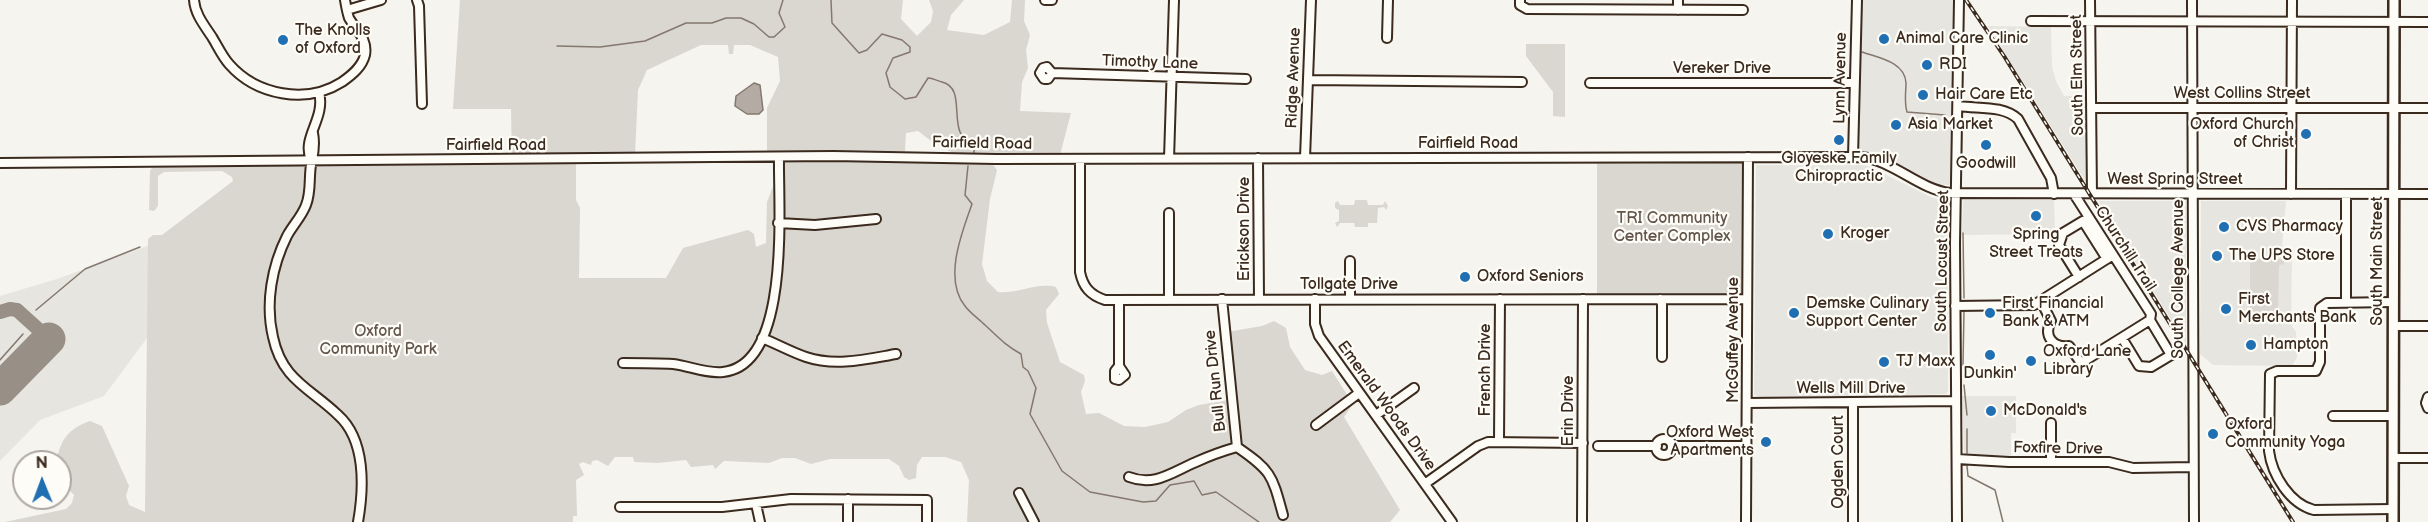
<!DOCTYPE html>
<style>
body{margin:0}
#map{position:relative;width:2428px;height:522px;overflow:hidden;background:#f5f4ee;font-family:"Balsamiq Sans",sans-serif}
canvas{display:block}
.north{position:absolute;left:12px;top:450px;width:60px;height:60px;box-sizing:border-box;background:#fdfcf7;border:2px solid #afa8a0;border-radius:50%;rotate:359deg;font-size:16px;font-weight:700;line-height:24px;text-align:center;color:#3b2a1e}
.north::after{content:'';display:block;margin:auto;width:21px;height:27px;background:#1f6fb2;clip-path:polygon(50% 0,100% 100%,50% 72%,0 100%)}
</style>
<div id="map">
<canvas width="2428" height="522"></canvas>
<div class="north">N</div>
</div>
<script>
const c = document.querySelector('canvas').getContext('2d');
c.lineJoin = 'round';
function fillPath(path, color) { c.fillStyle = color; c.fill(path, 'evenodd'); }
function stroke(path, color, width, dash) { c.strokeStyle = color; c.lineWidth = width; c.lineCap = dash ? 'butt' : 'round'; c.setLineDash(dash || []); c.stroke(path); }
function label(font, color, halo, rows, align = 'center') {
  c.font = font + ' "Balsamiq Sans",sans-serif'; c.lineWidth = 4.5; c.setLineDash([]); c.textBaseline = 'middle'; c.strokeStyle = halo; c.fillStyle = color; for (const [text, x, y, turn = 0] of rows) {
    c.save(); c.translate(x, y); c.rotate((+turn || 0) * Math.PI / 180); c.textAlign = isNaN(turn) ? turn : align; if (halo) c.strokeText(text, 0, 0); c.fillText(text, 0, 0); c.restore();
  }
}
fillPath(new Path2D(`
 M1861,0H1954L1955,128L1952,179L1949,185H1937L1876,153L1858,150Z
 M1988,26L2051,27L2052,67L2056,81L2064,96H2086V182Z
 M1756,165H1866L1933,198L1947,201L1948,391L1946,394L1814,397H1759L1754,395Z
 M1963,200H2054L2055,234L1962,235Z
 M2098,201H2186V344Z
 M2201,201H2286L2282,246L2292,249L2291,325L2296,332L2297,357L2292,366L2213,365L2200,354Z
 M150,245V334L104,396L40,420L0,461V296L57,279Z
 M1962,396H2016V433H2011V457L1964,453Z`), '#e7e5df');
fillPath(new Path2D(`
 M460,0H903L901,19L917,36L931,22L933,11L929,0H964L951,15L947,30L984,35L1010,22L1012,0H1025L1024,21L1030,35L1026,50L1028,68L1022,82L1020,111L1071,113L1060,155L953,153L930,140L918,131L906,133L905,151L866,153L767,151V108L780,81L778,57L750,45H734L733,54H729L728,45H701L647,70L638,90L635,155L512,157L511,109H453Z
 M1526,44H1565V117L1553,116V92L1526,56Z
 M1597,157H1748L1747,299H1597Z
 M787,158L991,162L997,170L990,199L982,264L987,281L998,292C1017,294 1038,282 1056,287L1059,294L1046,310L1047,323L1060,362L1084,375L1085,381L1081,392L1086,414L1099,413L1124,426L1145,427L1168,422L1186,410L1199,405L1234,399L1227,332L1262,326L1274,321L1286,328L1290,347L1305,370L1322,375L1332,371L1353,404L1344,417L1400,510L1390,522H967L969,480L961,462L945,457H922L917,465L916,478L909,480L904,477L899,466L889,459H830L811,464L795,458H782L769,463L724,461L715,469L713,465L691,467L686,460L658,463L634,462L633,457H615L608,466L597,460L592,461L591,465L583,462L579,464L584,475L576,480L577,516H573V522H5L66,509L72,503L74,495L60,480V462H56C61,439 68,429 90,421L102,426L129,486L126,496L129,505L145,512L148,239L153,235H162L233,181L232,177L222,171L164,172L158,176V206L154,211L149,210L150,171L153,166L255,165L260,161L572,159V162H576V200L580,208L579,278H666L683,248L748,230L754,234L756,247L766,243L767,202L782,163Z
 M1355,200H1367L1368,205H1383L1385,201L1388,206L1386,210L1384,207L1378,208L1377,223H1368V227H1355L1354,223H1340L1337,227L1335,223L1339,221V210L1335,208V203L1338,201L1340,205H1354Z
 M2250,259H2284V264L2279,265L2278,314H2283V324H2279V320H2250Z`), '#dad6d0');
const water = new Path2D(`
 M754,83L760,85L763,110L759,114H747L735,106L736,96Z`);
fillPath(water, '#b4aca4');
stroke(water, '#84786e', 1.5);
stroke(new Path2D(`
 M831,0L832,23L859,53L867,50L882,34L902,40L910,47V52L893,58L886,73L890,87L905,99L916,97L928,78C934,78 936,81 942,82C963,87 953,115 960,132C962,137 970,141 974,145V153
 M557,46L600,47L645,41L686,23H712L726,18H741L754,24L769,37H774L785,27L779,13L783,0
 M1862,52C1879,58 1905,62 1906,83C1906,92 1904,102 1907,112L1945,115
 M968,166L965,195L972,204C962,232 943,279 965,306C970,313 979,319 985,325C999,338 1005,345 1021,354L1023,367L1028,371L1036,388L1030,414L1062,471L1090,492L1143,502L1156,501L1170,485L1194,481L1202,495L1216,492L1259,522
 M1963,233L1964,298
 M36,310L85,269L140,247
 M0,360L23,334
 M1963,365L1964,311
 M1964,385L1967,415
 M1967,429V453
 M1967,466L1968,476L1995,490L2003,522`), '#84786e', 1.5);
stroke(new Path2D(`
 M0,312L10,309L17,310L49,339`), '#988f86', 14);
stroke(new Path2D(`
 M0,389L49,339`), '#988f86', 33);
const minor = new Path2D(`
 M194,0C195,14 204,25 212,37C217,45 222,56 229,64C256,95 306,105 342,82C352,75 362,67 365,55C368,39 356,30 349,18C347,12 346,6 345,0
 M417,0L419,6L422,104
 M1045,0H1052
 M1520,0V5L1527,9L1743,10
 M1678,0V10
 M2090,0L2092,194
 M2192,0L2194,522
 M347,10L381,0
 M2031,21L2428,22
 M1387,38L1388,0
 M1052,73L1048,79H1044L1040,73L1043,68L1047,67L1052,73L1246,79
 M1308,80L1522,82
 M1590,83H1854
 M1959,106C1978,109 2003,105 2018,119L2051,178L2054,194
 M2091,108H2428
 M313,133C315,143 314,151 312,160C308,175 312,190 306,205C302,216 293,225 287,236C272,266 265,303 273,337C282,380 310,388 338,415C366,440 364,488 358,522
 M1853,157L1857,0
 M1258,158L1259,299
 M1305,158L1311,0
 M1080,159V272C1083,287 1090,295 1105,300L1747,299
 M1169,159L1174,0
 M311,160C301,137 326,119 319,92
 M0,163L833,156L996,159L1861,157C1893,160 1918,189 1950,193L2428,194
 M2074,194L2151,314L2150,320L2171,355L2151,367L2139,366L2122,338
 M2291,194L2292,0
 M1169,213V300
 M778,223L815,225L876,219
 M1350,261V299
 M2079,277L2059,245L2063,233L2083,221L2107,259
 M1222,299L1237,447C1272,471 1272,475 1283,515
 M1315,299V324L1319,336L1452,522
 M1660,299L1662,304V357
 M1119,301V366L1115,371V379L1119,380L1125,375L1119,366
 M2041,301L2051,321C2043,336 2053,348 2069,346L2081,363L2150,320
 M2346,302V194
 M2393,302L2327,303L2320,308V362L2316,371H2277L2270,374L2269,451C2272,475 2290,504 2314,510L2393,509
 M1955,306L2034,305L2113,255
 M2393,326H2428
 M762,338C777,344 791,352 806,357C836,367 867,359 896,354
 M623,363C640,363 657,363 673,364C690,366 706,374 723,372C792,365 778,205 779,157
 M2428,397L2426,403L2428,408
 M1853,402V522
 M1747,403L1956,401
 M1376,415L1414,388
 M2333,416H2393
 M2051,423V462
 M1316,425L1359,393
 M1656 447a8 8 0 1 1 16 0a8 8 0 1 1-16 0Z
 M1499,441L1500,299
 M1598,446H1657
 M1672,446H1747
 M2393,458H2428
 M1957,459L2009,462H2109L2133,468L2193,467
 M1129,477C1155,487 1172,472 1196,462C1209,456 1223,451 1237,447
 M1426,483L1478,446L1488,442L1583,443
 M1019,493L1034,522
 M756,504L760,522
 M620,507H722L791,499L927,500V522
 M848,522V499
 M1582,522L1583,299
 M1746,522L1748,157
 M1957,522L1955,243L1959,0`);
const major = new Path2D(`
 M2393,522L2394,0`);
stroke(minor, '#3b2a1e', 12);
stroke(major, '#3b2a1e', 14);
stroke(minor, '#fdfcf7', 8);
stroke(major, '#fdfcf7', 9);
const rail = new Path2D(`
 M1966,0L2004,56L2293,522`);
stroke(rail, '#3b2a1e', 4);
stroke(rail, '#fdfcf7', 1.5, [4.5]);
for (const [x, y, r, color] of [
 [1884,39,6,"#1f6fb2"],
 [283,40,6,"#1f6fb2"],
 [1927,65,6,"#1f6fb2"],
 [1923,95,6,"#1f6fb2"],
 [1896,125,6,"#1f6fb2"],
 [2306,134,6,"#1f6fb2"],
 [1839,140,6,"#1f6fb2"],
 [1986,145,6,"#1f6fb2"],
 [2036,216,6,"#1f6fb2"],
 [2224,227,6,"#1f6fb2"],
 [1828,234,6,"#1f6fb2"],
 [2217,256,6,"#1f6fb2"],
 [1465,277,6,"#1f6fb2"],
 [2226,309,6,"#1f6fb2"],
 [1794,313,6,"#1f6fb2"],
 [1990,313,6,"#1f6fb2"],
 [2251,345,6,"#1f6fb2"],
 [1990,355,6,"#1f6fb2"],
 [2031,361,6,"#1f6fb2"],
 [1884,362,6,"#1f6fb2"],
 [1991,411,6,"#1f6fb2"],
 [2213,434,6,"#1f6fb2"],
 [1766,442,6,"#1f6fb2"]
]) { const dot = new Path2D(); dot.arc(x, y, r, 0, 2 * Math.PI); c.fillStyle = color; c.fill(dot); stroke(dot, '#fdfcf7', 2); }
label('16px', '#3b2a1e', '#fdfcf7', [
 ["The Knolls",295,31],
 ["of Oxford",295,49],
 ["Animal Care Clinic",1896,39],
 ["RDI",1939,65],
 ["Hair Care Etc",1935,95],
 ["Asia Market",1908,125],
 ["Oxford Church",2294,125,"right"],
 ["of Christ",2294,143,"right"],
 ["Gloyeske Family",1839,159,"center"],
 ["Chiropractic",1839,177,"center"],
 ["Goodwill",1986,164,"center"],
 ["CVS Pharmacy",2236,227],
 ["Kroger",1840,234],
 ["Spring",2036,235,"center"],
 ["Street Treats",2036,253,"center"],
 ["The UPS Store",2229,256],
 ["Oxford Seniors",1477,277],
 ["First",2238,300],
 ["Merchants Bank",2238,318],
 ["Demske Culinary",1806,304],
 ["Support Center",1806,322],
 ["First Financial",2002,304],
 ["Bank & ATM",2002,322],
 ["Hampton",2263,345],
 ["Oxford Lane",2043,352],
 ["Library",2043,370],
 ["TJ Maxx",1896,362],
 ["Dunkin'",1990,374,"center"],
 ["McDonald's",2003,411],
 ["Oxford",2225,425],
 ["Community Yoga",2225,443],
 ["Oxford West",1754,433,"right"],
 ["Apartments",1754,451,"right"]
], 'left');
label('16px', '#3b2a1e', '#fdfcf7', [
 ["Timothy Lane",1150,63,2],
 ["Vereker Drive",1722,69],
 ["South Elm Street",2078,75,-91],
 ["Ridge Avenue",1294,78,-88],
 ["Lynn Avenue",1841,78,-89],
 ["West Collins Street",2242,94],
 ["Fairfield Road",982,144,1],
 ["Fairfield Road",1468,144],
 ["Fairfield Road",496,146],
 ["West Spring Street",2175,180],
 ["Erickson Drive",1245,229,-90],
 ["Churchill Trail",2125,249,57],
 ["South Locust Street",1943,261,-89],
 ["South Main Street",2378,261,-90],
 ["South College Avenue",2179,279,-90],
 ["Tollgate Drive",1349,285],
 ["McGuffey Avenue",1734,340,-90],
 ["French Drive",1486,370,-90],
 ["Bull Run Drive",1216,381,-96],
 ["Wells Mill Drive",1851,389],
 ["Emerald Woods Drive",1386,406,54],
 ["Erin Drive",1569,411,-90],
 ["Foxfire Drive",2058,449,1],
 ["Ogden Court",1839,462,-90]
]);
label('16px', '#63554a', '#fdfcf7', [
 ["TRI Community",1672,219],
 ["Center Complex",1672,237],
 ["Oxford",378,332],
 ["Community Park",378,350]
]);
</script>
